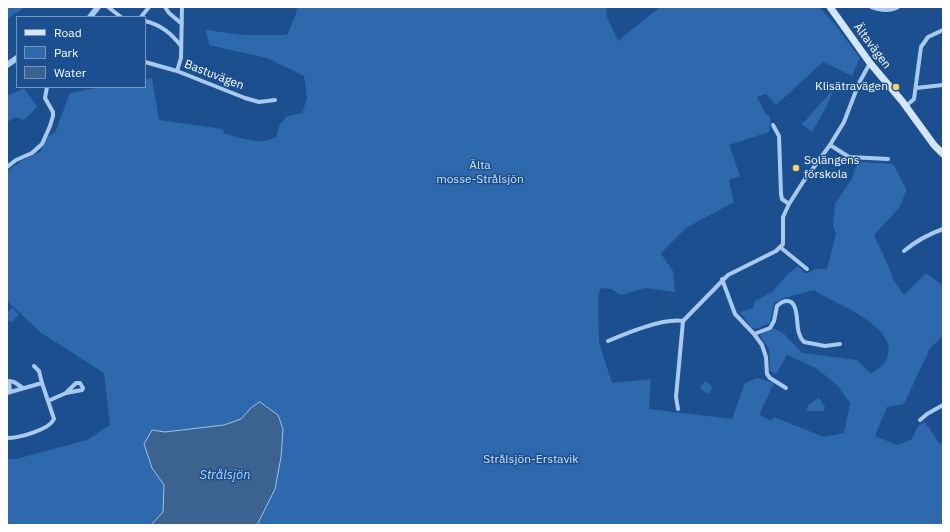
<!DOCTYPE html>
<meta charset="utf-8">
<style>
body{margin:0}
#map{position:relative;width:950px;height:532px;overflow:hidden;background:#1b4f8f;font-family:"IBM Plex Sans",sans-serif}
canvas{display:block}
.frame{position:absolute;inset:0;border:8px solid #fff;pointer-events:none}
.legend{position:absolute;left:16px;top:16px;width:130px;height:72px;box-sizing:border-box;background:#1b4f8f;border:1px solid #7695bc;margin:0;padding:5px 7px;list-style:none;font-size:12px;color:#fff}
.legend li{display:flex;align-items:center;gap:8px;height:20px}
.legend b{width:20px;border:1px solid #7695bc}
</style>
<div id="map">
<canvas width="950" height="532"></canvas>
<div class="frame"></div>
<ul class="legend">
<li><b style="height:5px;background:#d6e6fa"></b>Road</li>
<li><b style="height:11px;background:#2e69ad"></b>Park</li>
<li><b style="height:11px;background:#3c6290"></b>Water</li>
</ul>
</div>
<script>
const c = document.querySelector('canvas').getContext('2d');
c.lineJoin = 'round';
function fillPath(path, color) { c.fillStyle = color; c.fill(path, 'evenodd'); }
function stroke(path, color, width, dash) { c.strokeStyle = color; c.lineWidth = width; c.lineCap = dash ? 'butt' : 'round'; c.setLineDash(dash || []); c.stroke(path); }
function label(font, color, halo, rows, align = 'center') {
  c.font = font + ' "IBM Plex Sans",sans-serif'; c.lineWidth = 3; c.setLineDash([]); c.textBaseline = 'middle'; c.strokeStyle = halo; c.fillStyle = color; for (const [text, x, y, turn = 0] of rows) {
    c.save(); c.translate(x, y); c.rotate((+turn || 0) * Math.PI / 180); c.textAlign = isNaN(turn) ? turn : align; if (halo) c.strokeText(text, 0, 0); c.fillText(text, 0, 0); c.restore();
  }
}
fillPath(new Path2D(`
 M7,7H25L7,19Z
 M297,7H606L607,17L618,41L660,7H819L833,22L860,58L852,76L823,62L776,105L766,94L757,97L766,114L770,117L771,123L770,124L769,132L729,145L740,176L729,180L734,202L686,228L662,252L661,254L673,271L675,292L645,288L621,295L611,289L600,288L598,300L599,343L612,383L651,379L649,409L732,419L745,383L757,378L774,383L759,415L772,421L774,417L824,437L844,433L850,403L837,385L816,368L787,355L776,374L770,371L769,349L760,335L773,328L783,333L802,353L857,360L871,374C875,370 882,367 885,362C906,328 834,304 814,290L784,298L774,303L770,323L755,329L752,328L740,312L753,308L755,301L772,292L788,274L798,266L805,273H808L815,269H827L836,234L833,225L835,204L852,178L858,162L893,164L907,190L899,208L874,235L887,263L894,281L904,295L926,273L943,286V336L930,348L904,404L887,407L875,436L897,445L912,439L918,426L925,422L939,443L943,445V525H7V459H16L87,440L110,425L104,373L40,332L7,301V171L23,160L40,152L48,136L55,133L70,93L101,87H145V79L152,78L159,120L223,129L224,133C234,137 253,142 264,141C268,141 272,138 276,137L279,126L287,116L302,113L307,98L304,76L267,58L209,45L206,30L244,35H287L296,14Z
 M24,88L37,107L24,120L16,117L7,122V96Z
 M833,90L827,106L812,132L802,124Z
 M12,308L19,315L12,322L7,320V313Z
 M705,381L713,387L708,394L700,388Z
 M819,398L825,407L824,411H806L808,405Z`), '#2e69ad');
const water = new Path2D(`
 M260,402L278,415L283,429L281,457L275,489L257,525H151L163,512L164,485L152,468L144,444L152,430L165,432L224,425L241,419L251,408Z`);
fillPath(water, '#3c6290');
stroke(water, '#9cc4f0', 1);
stroke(new Path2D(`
 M108,7L121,17
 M165,7L169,13L182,24
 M871,7C879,10 889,12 898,7
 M141,17L149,7
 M145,21C161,25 171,33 181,46
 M145,62L177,71L245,98L259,102L275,100
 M177,71L181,58L182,7
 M916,88L943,85
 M906,106L914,99L921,47L928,37L943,30
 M773,125L779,136L781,194L782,199L789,204
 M830,145L849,157L888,159
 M7,167L16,160L32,153L42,144L50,126L53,116V112L45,98L47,87
 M780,247L807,269
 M904,251C916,241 929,234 943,229
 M722,279L735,314L754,334L762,345L766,357L767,374L770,378L786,388
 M754,334L770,328L774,321L777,306C783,300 792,298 795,308C799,319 795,333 804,342L825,346L840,344
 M608,341C627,333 663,318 683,321
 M10,392L9,381L14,382L23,388
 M7,393L42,383
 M48,401L66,393L82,390L83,388L80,383H76L66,393
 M678,409L676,397L683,321L728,275L776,251L783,244V217L789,204L803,182L830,145L844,122L859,83L870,63
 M920,420L927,414L943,405
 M7,438C19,438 49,430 54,419L42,383L39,371L34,366`), '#a9c9ee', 4);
stroke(new Path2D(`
 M90,17L98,7
 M7,65L17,58`), '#a9c9ee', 6);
stroke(new Path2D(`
 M830,7L870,63L902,101L934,145L943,154`), '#d6e6fa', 7);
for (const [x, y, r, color] of [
 [896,87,4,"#ffd166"],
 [796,168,4,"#ffd166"]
]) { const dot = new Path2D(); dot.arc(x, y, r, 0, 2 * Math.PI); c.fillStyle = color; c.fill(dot); stroke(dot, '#1b4f8f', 1.5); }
label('12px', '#fff', '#1b4f8f', [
 ["Ältavägen",872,46,53],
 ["Bastuvägen",214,75,21]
]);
label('12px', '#fff', '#1b4f8f', [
 ["Klisätravägen",888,87],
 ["Solängens",804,161,"left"],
 ["förskola",804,175,"left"]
], 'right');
label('12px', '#cfe3fa', '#1b4f8f', [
 ["Älta",480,166],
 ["mosse-Strålsjön",480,180],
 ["Strålsjön-Erstavik",531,460]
]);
label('italic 13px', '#b5d3f5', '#1b4f8f', [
 ["Strålsjön",225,475]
]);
</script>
